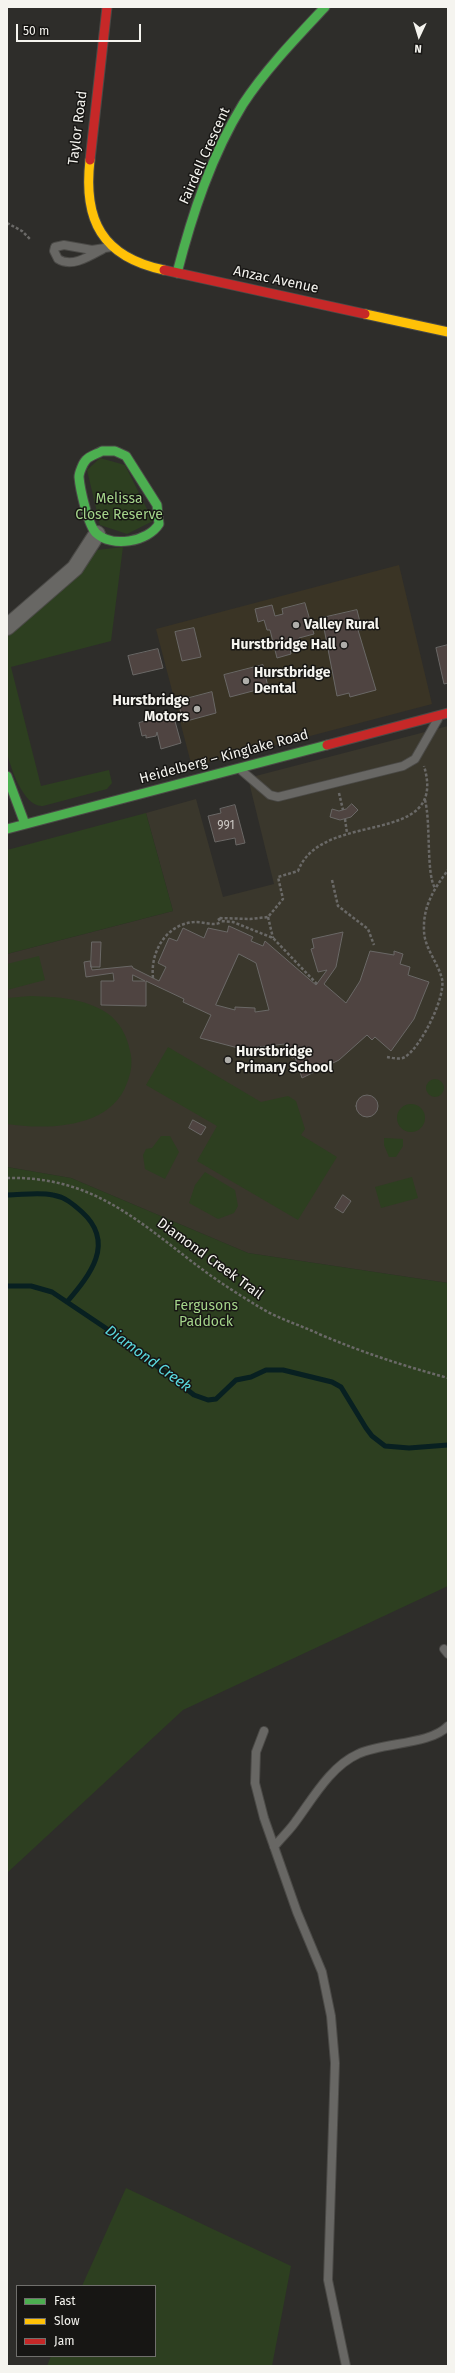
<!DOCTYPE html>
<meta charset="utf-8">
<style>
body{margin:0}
#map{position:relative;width:455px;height:2373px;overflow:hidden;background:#2e2d2a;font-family:"Fira Sans",sans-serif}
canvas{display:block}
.frame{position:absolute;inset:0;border:8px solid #f5f4ef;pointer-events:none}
.legend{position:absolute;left:16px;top:2285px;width:140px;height:72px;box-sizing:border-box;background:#171614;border:1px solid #706f6c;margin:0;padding:5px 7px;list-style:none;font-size:12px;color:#f5f4ef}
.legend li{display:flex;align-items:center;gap:8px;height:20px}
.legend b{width:20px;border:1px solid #706f6c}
.north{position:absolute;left:399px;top:16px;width:40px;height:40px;-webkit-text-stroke:3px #171614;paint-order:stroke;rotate:184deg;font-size:11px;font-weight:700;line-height:16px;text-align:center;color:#f5f4ef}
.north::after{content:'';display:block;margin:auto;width:14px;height:18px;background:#f5f4ef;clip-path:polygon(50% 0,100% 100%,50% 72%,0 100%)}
.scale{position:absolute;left:16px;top:24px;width:125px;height:18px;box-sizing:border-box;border:2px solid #f5f4ef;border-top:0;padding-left:5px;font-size:12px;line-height:14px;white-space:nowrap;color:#f5f4ef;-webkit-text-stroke:3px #171614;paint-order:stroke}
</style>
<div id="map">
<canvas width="455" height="2373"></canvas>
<div class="frame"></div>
<ul class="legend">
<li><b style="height:5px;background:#4caf50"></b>Fast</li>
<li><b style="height:5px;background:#ffc107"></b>Slow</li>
<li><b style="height:5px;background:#c62828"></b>Jam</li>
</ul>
<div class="north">N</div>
<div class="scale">50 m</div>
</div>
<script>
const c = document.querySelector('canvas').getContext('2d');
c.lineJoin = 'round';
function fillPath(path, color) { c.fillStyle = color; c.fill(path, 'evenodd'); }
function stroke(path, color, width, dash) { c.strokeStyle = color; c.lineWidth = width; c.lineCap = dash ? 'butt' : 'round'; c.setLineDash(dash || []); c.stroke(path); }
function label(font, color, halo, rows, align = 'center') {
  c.font = font + ' "Fira Sans",sans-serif'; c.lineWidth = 3; c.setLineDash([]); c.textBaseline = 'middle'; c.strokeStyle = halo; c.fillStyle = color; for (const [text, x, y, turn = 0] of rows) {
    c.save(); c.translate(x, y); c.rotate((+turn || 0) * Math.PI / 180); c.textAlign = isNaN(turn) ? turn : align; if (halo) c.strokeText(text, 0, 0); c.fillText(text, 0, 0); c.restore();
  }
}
fillPath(new Path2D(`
 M399,565L432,704L192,767L156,629Z`), '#3a3425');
fillPath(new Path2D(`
 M448,726V1283L248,1253L71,1178L7,1167V954L173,911L146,813L196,799L223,897L274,884L248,778Z`), '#3a372c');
fillPath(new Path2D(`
 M100,458L125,465L153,521L127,534L100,525L87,470Z
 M123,547L111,641L11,667L41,786L109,770L112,783L107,789L43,806C24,808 10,767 7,752V637L57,592L97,550Z
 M146,813L173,911L7,954V850Z
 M39,956L45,980L7,990V964Z
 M31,996C57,997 84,998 107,1013C120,1022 127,1036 130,1051C133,1062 131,1073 127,1083C111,1129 46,1130 7,1124V998Z
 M168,1047L261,1102L288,1096L296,1101L305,1129L301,1135L337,1157L298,1220L197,1161L217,1126L146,1085Z
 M426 1088a9 9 0 1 1 18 0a9 9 0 1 1-18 0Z
 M397 1118a14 14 0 1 1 28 0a14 14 0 1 1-28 0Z
 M161,1136H170L179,1152L165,1179L145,1169L143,1155L146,1149L152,1148Z
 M384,1138L403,1139V1146L396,1157H389L384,1145Z
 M7,1167L71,1178L248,1253L448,1283V1586L183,1710L7,1873Z
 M205,1172L235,1190L238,1206L234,1213L218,1219L189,1203L195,1185Z
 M412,1177L418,1198L381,1208L375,1187Z
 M126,2188L291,2266L272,2366H47L51,2356H155V2286H82Z`), '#2d3f20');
stroke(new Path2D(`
 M7,1195C22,1195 38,1192 53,1195C65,1197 73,1204 82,1212C116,1243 90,1275 67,1302
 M7,1286H31L52,1292L125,1341L194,1395L208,1400L216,1399L236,1380L251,1377L266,1370H283L332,1382L341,1387L366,1428L372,1436L385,1446L409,1448L448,1445`), '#082021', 5);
const building = new Path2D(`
 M305,603L314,634L299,638L301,647L290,649L291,654L277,658L270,630H267L264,620L258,622L255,609L272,605L275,616L283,614L282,609Z
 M357,610L362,630H358L376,690L350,697L349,693L337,696L322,618Z
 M194,628L201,657L182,661L175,632Z
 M448,645V683L444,684L436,648Z
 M158,649L163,668L133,675L128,656Z
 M263,665L268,687L230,697L224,675Z
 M212,692L216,713L183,722L178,701Z
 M173,714L181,743L161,749L157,732L156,736L146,738V735L142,736L139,723Z
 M352,804L358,810L351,817L340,820L330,817L332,809L339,811L346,809Z
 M235,805L245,843L236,845L235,838L215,842L208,816L221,813L220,809Z
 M229,926L253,937L251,941L263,946L265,941L316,985L327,970L318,972L311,949L314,948L312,939L343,932L336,967L324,984L346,1003L360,981L370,951L394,955V951L403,954L400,964L410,967L408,975L429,982L414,1019L391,1051L375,1037L372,1040L367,1035L339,1060L302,1078L295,1057L292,1058L285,1044L242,1049L200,1038L211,1015L183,1002L184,999L146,981V1006L101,1005V981H114L113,973L86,977L84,962L90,961L92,970L132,966L133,968L159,981L166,967L158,963L169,938L177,941L183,928L204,938L208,928L227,932ZM239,954L256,963L269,1010L255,1012V1008L235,1007V1010L216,1005ZM133,975L145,981H133Z
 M92,942H101L100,967H91Z
 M356 1106a11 11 0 1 1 22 0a11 11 0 1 1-22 0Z
 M193,1120L206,1127L201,1135L189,1128Z
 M343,1195L351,1201L343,1213L335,1208Z`);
fillPath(building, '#4f4441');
stroke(building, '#6a6866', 1);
const lane = new Path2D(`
 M103,249C90,256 72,268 58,259L54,251L55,247L64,245L92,250L111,247
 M242,771L270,795L278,797L403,766L415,759L438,719
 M444,1649L448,1654
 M264,1731L256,1752L255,1783L264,1818L297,1912L322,1972L331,2016L335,2063L328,2280L346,2366
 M274,1847C281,1838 290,1830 296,1821C313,1798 331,1766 358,1754C383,1742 430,1745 448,1726`);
const street = new Path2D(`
 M7,627L75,568L97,534`);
const fast = new Path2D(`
 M177,273C192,215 211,156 243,104C266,69 296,38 325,7
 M102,451H115L126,456L157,505L159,524C148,542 112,548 96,533C88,525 80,489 79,477C79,473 83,463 86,460C89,456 97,454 102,451Z
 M7,776L25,824
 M7,829L327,745`);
const slow = new Path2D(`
 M90,160C83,220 102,257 164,270
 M365,314L448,332`);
const jam = new Path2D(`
 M90,160L107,7
 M164,270L365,314
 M327,745L448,713`);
stroke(lane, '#4b4a47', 10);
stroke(street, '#4b4a47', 18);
stroke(fast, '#4b4a47', 11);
stroke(slow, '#4b4a47', 11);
stroke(jam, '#4b4a47', 11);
stroke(new Path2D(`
 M7,223L22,231L31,240
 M339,793L343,810
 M425,800C431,823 426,874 435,888
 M345,819L347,833
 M332,880L338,906L368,929L374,945
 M268,917L273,938
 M153,978C150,951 167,924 194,922C202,921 215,927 221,922
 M317,984L273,938L233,922L220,921L218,918L250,919L268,917L283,899L278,877L298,871C322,808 449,849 424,766
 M387,1057C393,1058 400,1060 405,1057C421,1047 446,997 442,979C438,962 424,948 424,930C423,906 434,889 448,870
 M7,1178C89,1176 134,1217 195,1264C216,1280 239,1295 261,1308C279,1319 300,1325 319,1334C364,1353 401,1365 448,1378`), '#6a6967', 2.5, [3, 2]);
stroke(lane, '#686764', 8);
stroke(street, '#686764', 16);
stroke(fast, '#4caf50', 9);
stroke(slow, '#ffc107', 9);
stroke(jam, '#c62828', 9);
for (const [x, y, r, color] of [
 [296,625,4,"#afaeaa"],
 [344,645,4,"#afaeaa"],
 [246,681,4,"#afaeaa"],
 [197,709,4,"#afaeaa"],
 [228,1060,4,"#afaeaa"]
]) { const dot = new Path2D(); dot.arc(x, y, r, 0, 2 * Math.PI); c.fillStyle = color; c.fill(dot); stroke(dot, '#171614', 1.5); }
label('12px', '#ccc8c4', null, [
 ["991",226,826]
]);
label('14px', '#f5f4ef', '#171614', [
 ["Taylor Road",78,128,-83],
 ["Fairdell Crescent",205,156,-66],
 ["Anzac Avenue",276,280,12],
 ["Heidelberg – Kinglake Road",224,757,-15],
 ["Diamond Creek Trail",210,1259,36]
]);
label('14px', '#a4d48a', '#171614', [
 ["Melissa",119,499],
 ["Close Reserve",119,515],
 ["Fergusons",206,1306],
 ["Paddock",206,1322]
]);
label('bold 14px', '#f5f4ef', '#171614', [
 ["Valley Rural",304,625],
 ["Hurstbridge Hall",336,645,"right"],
 ["Hurstbridge",254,673],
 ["Dental",254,689],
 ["Hurstbridge",189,701,"right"],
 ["Motors",189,717,"right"],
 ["Hurstbridge",236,1052],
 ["Primary School",236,1068]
], 'left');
label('italic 15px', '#59d8dd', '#171614', [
 ["Diamond Creek",148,1359,36]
]);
</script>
